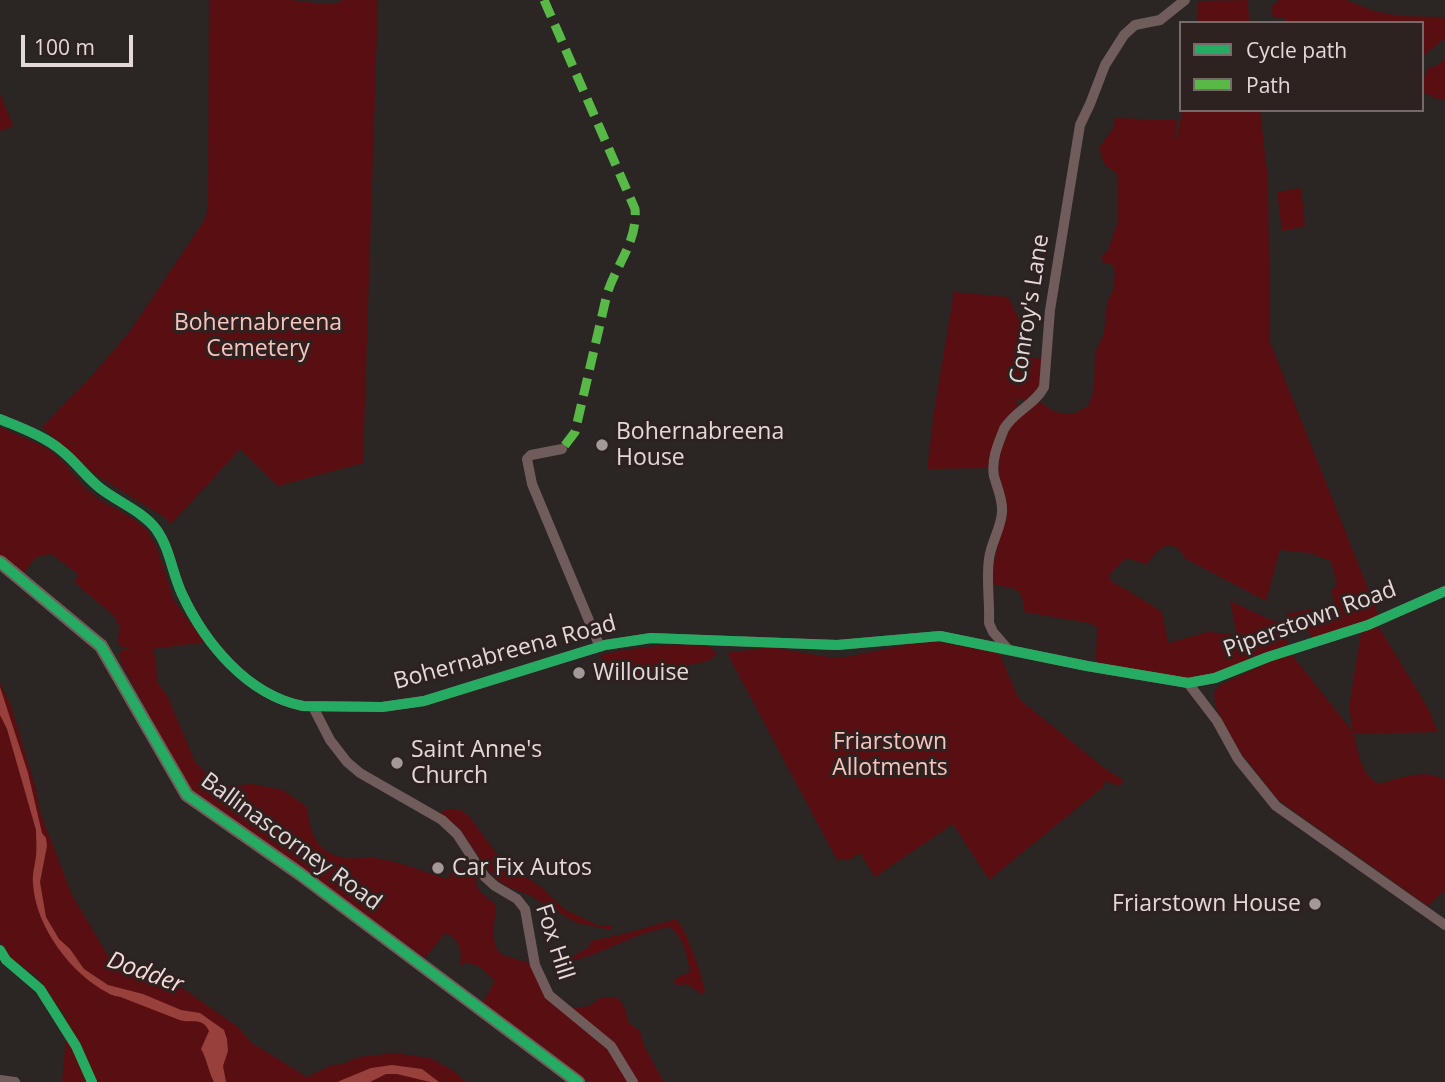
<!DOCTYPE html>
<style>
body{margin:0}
#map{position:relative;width:1445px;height:1082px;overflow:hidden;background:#2b2524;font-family:"Open Sans",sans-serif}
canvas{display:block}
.legend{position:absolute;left:1179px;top:21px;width:245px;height:91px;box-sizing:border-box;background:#2e2221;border:2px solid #766b6a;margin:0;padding:9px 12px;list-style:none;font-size:21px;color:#e2d9d8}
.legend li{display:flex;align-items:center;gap:14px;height:35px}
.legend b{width:35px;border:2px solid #766b6a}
.scale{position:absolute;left:21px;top:35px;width:112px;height:32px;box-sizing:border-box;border:4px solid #e2d9d8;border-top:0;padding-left:9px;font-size:21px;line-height:24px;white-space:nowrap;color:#e2d9d8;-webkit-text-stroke:5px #2e2221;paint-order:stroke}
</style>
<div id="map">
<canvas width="1445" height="1082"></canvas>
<ul class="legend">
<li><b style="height:9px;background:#26ab63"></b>Cycle path</li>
<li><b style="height:9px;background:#58b947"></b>Path</li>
</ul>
<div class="scale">100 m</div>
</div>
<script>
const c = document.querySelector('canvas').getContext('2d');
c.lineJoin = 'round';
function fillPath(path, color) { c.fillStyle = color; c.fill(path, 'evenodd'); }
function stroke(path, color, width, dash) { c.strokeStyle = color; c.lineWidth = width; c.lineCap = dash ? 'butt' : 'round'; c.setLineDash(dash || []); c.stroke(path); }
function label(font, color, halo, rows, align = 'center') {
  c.font = font + ' "Open Sans",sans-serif'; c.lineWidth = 6; c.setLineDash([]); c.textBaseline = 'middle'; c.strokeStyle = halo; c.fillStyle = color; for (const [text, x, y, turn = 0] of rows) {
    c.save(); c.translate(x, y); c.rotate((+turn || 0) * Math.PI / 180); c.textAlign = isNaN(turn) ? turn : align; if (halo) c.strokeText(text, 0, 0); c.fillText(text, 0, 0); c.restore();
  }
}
fillPath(new Path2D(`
 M209,0H291L315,3H336L344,0H378L363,463L278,486L240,449L171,524L164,517L93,473L42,427L89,379L130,331L204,221L208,208Z
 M1248,0L1249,23H1197L1198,1Z
 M1279,0H1346L1374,11L1399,16L1445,17V38L1422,57V23H1289L1283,18L1273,17L1271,7Z
 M1445,58V98L1440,100L1422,92V83L1427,69L1438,65Z
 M0,94L13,126L0,131Z
 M1183,110H1260L1268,179L1270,342L1379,616L1313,639L1305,626L1286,617L1287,613C1301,613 1314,604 1328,614L1336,608L1331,590L1337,585L1331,561L1310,553L1280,550L1266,601L1186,559C1172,535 1159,546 1147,564L1126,558L1109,575L1110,580C1127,591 1145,600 1162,612L1168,643L1208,632L1237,635L1230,601L1278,623C1286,629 1289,634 1288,644L1205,677L1187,679L1096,662L1097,627L1090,623L1024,612C1023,585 1016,590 992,584C991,565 999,549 1000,531C1001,477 985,434 1040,402L1055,412L1073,414L1088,406L1094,390L1095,352L1104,334L1107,303L1113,290L1115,273L1113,265L1103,262L1101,256L1108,250L1118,221L1117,174L1104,164L1099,148L1113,128L1115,118L1177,120L1175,145Z
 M1301,188L1305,226L1282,231L1277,192Z
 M954,292L1008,297L1020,321L1017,356L1043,359L1038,392L1025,401L1019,398L1016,402L1018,406L990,468L927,469L934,412Z
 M0,427L49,449L65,464L85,488L100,500L132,518L147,530L157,548L174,601L205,642L152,649L156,659L157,682L168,697L195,762L211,777L227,786L252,784L283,790L307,807C310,834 317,854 346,858C355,860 365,856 374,858C399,861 424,872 448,879L452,869L460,868L473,871L479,891L496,905L493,935L497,950L503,955L529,963L562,1009L590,1006L601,997L618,998L625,1008L628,1022L640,1031L644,1046L664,1082H589L483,1002L495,981L480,967L466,962L460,966C462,950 461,940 445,933L425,958L187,786L120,660V651L130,648L122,647L117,641L120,627L114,616L75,583L78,574L51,554L36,557L23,574L0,555Z
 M1378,626L1428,708L1438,732L1354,734C1359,753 1360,774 1379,784C1401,778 1424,768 1445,780V890L1428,906L1278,800L1238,749L1215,706L1214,692L1220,685L1271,661L1292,655L1353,732L1349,707L1361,633Z
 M938,642L999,653L1019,699L1103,767L1124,781L1119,786L1105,781L1103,787L989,880L953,824L875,877L860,853L849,860H837L727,653L769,647L829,657H846L910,644Z
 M664,645H708L717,654L708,661L606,682L600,655L623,650Z
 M0,683L11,706L36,789L40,812L72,895L107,954L125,965L163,977L187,991L238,1027L252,1043L307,1077L332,1065L343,1064L358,1057L395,1053L430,1058L454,1071L466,1082H62L65,1048V1016L38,978L10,957L0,941Z
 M448,809L460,810L469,816L502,861L541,887L564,909L597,925L612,926L611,930L577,923L529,895L506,886L495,878L486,867L459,828L440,813Z
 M676,919C686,929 702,975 705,990L703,995L687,984L680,986L674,983L676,978L690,972C688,958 682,931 668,927C632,934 603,954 568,962L567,960L589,947L591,941L619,935Z`), '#590f11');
fillPath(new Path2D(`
 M0,687L28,773L42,833L46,838L47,846L40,882L46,917L59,939L70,949L84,969L108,985L143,994L181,1010L200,1013L224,1030L227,1039L228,1051L223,1066L226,1082H214C208,1071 207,1059 201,1049L209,1031C202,1015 189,1025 177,1019C159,1012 141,1005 123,998C118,996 112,996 108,993C71,974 35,926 33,883C32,874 35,865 36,856C37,848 36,839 36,830L7,729L0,715Z
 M392,1065L422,1069L439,1082H430L397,1074H386L370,1082H337L371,1068Z`), '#97403c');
stroke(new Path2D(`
 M0,419C21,428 44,436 62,451C76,462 86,477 100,488C118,502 142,511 156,529C170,548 172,573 182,594C205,643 247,695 303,706L382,707L424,701L605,645L651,638L837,645L940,636L1087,666L1188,683L1215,678L1268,657L1368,625L1445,591
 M562,449L531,455L527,459L532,484L600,647
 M1007,648L993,632L989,623C990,602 986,580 989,559C991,542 1001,529 1002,512C1003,499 997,488 994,476C991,460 998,444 1004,429C1014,411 1035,405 1044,387L1050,310L1080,125L1090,104L1105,65L1124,35L1135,25L1160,20L1185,0
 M1188,683L1217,721L1238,759L1276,806L1445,925
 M313,707L330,740L347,762L360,773L442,820L457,834L485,877L495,886L517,899L525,909L535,965L549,995L611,1046L633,1082
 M0,1080L15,1082`), '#705c5a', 10);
stroke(new Path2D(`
 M0,562L101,646L187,795L300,874L578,1082`), '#715c5a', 14);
stroke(new Path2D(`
 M544,0L635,209C638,241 616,265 607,294L575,432L562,449`), '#58b947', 9, [18, 9]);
stroke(new Path2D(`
 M0,419C21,428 44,436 62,451C76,462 86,477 100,488C118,502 142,511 156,529C170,548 172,573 182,594C205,643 247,695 303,706L382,707L424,701L605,645L651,638L837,645L940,636L1087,666L1188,683L1215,678L1268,657L1368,625L1445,591
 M0,562L101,646L187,795L300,874L578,1082
 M0,950L6,960L40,989L76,1046L92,1082`), '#26ab63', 10);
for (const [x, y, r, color] of [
 [602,445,7,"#a29a99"],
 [579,673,7,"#a29a99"],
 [397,763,7,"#a29a99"],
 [438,868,7,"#a29a99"],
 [1315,904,7,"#a29a99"]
]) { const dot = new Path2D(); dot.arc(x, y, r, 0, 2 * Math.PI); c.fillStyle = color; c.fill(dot); stroke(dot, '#2e2221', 2.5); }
label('23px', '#e2d9d8', '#2e2221', [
 ["Conroy's Lane",1030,309,-81],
 ["Piperstown Road",1310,620,-20],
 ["Bohernabreena Road",505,653,-15],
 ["Ballinascorney Road",291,842,36],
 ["Fox Hill",554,942,72]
]);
label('23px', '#f9c3bd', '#2e2221', [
 ["Bohernabreena",258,323],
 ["Cemetery",258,349],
 ["Friarstown",890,742],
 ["Allotments",890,768]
]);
label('23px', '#e2d9d8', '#2e2221', [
 ["Bohernabreena",616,432],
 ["House",616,458],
 ["Willouise",593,673],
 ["Saint Anne's",411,750],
 ["Church",411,776],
 ["Car Fix Autos",452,868],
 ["Friarstown House",1301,904,"right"]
], 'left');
label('italic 24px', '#f7dbd8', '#2e2221', [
 ["Dodder",145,973,20]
]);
</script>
